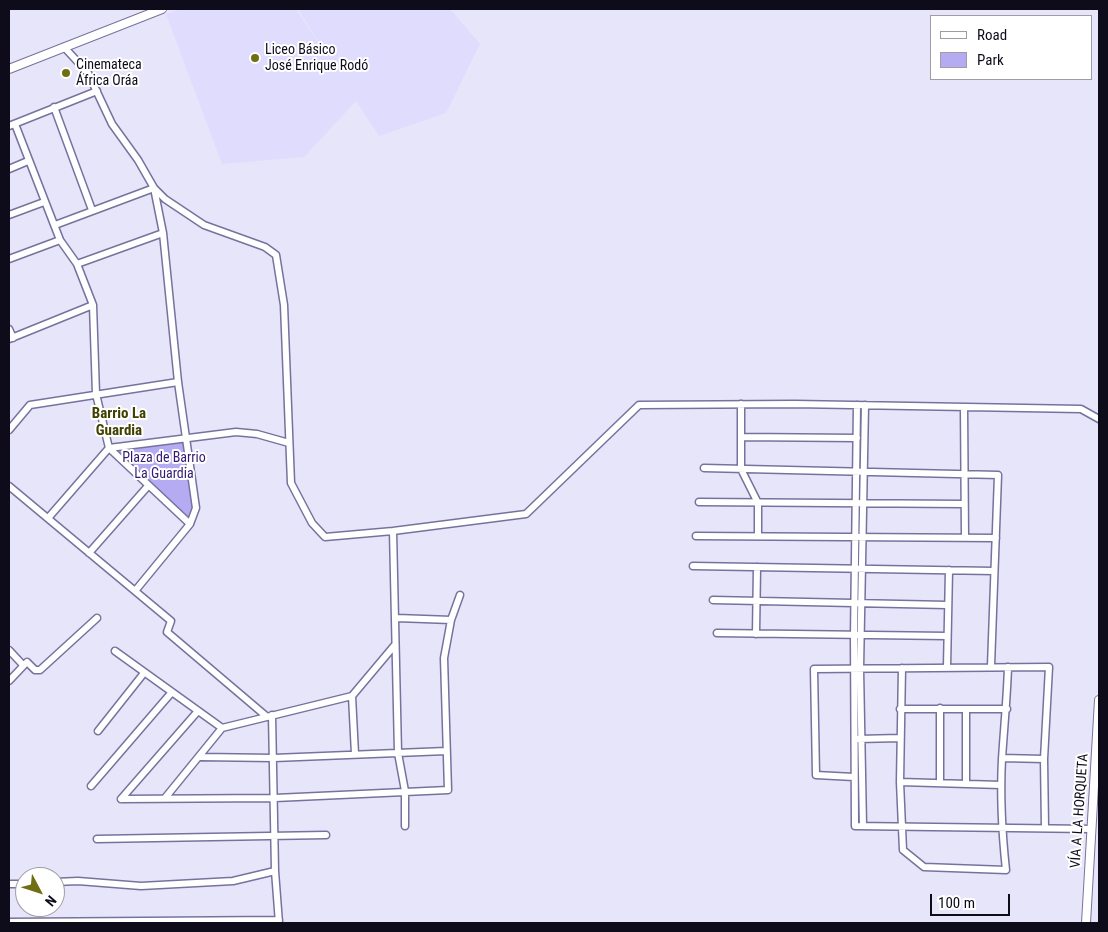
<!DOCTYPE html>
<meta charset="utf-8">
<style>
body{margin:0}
#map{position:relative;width:1108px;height:932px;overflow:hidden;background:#e7e5f9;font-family:"Roboto Condensed",sans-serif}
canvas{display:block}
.frame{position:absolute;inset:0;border:10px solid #0e0b1b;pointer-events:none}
.legend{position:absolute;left:930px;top:15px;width:162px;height:65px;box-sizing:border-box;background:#fff;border:1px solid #9f9da4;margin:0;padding:6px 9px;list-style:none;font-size:15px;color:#0e0b1b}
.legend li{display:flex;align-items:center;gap:10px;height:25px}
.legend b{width:25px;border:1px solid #9f9da4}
.north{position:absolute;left:15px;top:867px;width:50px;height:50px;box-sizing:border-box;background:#fff;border:1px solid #9f9da4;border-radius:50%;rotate:130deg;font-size:14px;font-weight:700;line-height:20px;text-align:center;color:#0e0b1b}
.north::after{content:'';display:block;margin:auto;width:18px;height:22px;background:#6f6e10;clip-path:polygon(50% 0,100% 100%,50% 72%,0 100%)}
.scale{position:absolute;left:930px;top:894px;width:80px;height:22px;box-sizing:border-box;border:2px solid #0e0b1b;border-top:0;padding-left:6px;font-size:15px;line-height:18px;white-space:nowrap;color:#0e0b1b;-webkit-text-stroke:4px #fff;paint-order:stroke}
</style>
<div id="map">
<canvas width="1108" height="932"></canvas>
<div class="frame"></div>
<ul class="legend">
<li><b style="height:6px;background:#fff"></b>Road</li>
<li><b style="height:14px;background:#b4abf3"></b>Park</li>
</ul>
<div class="north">N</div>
<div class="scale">100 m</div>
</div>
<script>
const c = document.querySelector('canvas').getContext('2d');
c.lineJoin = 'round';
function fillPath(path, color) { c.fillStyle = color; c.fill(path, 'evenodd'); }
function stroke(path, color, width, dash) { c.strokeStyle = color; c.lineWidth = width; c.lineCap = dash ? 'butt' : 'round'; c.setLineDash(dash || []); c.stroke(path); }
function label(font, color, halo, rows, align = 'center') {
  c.font = font + ' "Roboto Condensed",sans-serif'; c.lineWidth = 4; c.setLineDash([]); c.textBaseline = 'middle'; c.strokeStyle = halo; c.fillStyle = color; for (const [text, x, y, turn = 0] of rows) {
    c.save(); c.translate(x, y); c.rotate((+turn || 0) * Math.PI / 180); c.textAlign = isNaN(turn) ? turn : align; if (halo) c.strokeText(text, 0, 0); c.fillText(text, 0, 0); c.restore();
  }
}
fillPath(new Path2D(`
 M181,9H296L332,64L298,9H450L480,44L446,113L379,136L356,101L304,157L222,164L166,14Z`), '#dfdcfe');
fillPath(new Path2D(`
 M187,438L196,508L190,524L109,448Z`), '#b4abf3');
const minor = new Path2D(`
 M64,47L88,73L112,124L138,160L154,188L165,199L204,225L265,247L276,255L284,305L291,483L312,523L325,537L393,531L526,514L639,405L795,404L1081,409L1099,419
 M54,107L92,210
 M15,124L60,240L77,264L93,305L96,394L109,448L190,524
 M9,126L97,91
 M9,169L28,161
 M9,215L44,202
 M55,225L154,188L163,233L178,382L196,508L190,524L135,591
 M9,259L60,240
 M77,264L163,233
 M9,329L13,338
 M9,339L93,305
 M741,404V469L758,503V536
 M857,405L854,636L855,826L1091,829
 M964,407L965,538
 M9,430L30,405L178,382
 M741,437L857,438
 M704,468L998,475L991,666
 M9,486L171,621L167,632L266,716
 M699,502L964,504
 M49,517L109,448L236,432L257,434L289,443
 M393,531L398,753L405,791V826
 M696,536L996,538
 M89,553L148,486
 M693,566L994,571
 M713,600L947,605
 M397,618L451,620
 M717,633L947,636
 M756,634L757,567
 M9,650L23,665
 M115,651L222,728
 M947,667L949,570
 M902,668L900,782L903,850L924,867L1006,870C1002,833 1000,796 1002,759C1004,728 1007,698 1008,667
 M9,681L27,662L35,670H40L97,618
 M900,709H1007
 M966,709V783
 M272,715L275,871L279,923
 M98,731L144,673
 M858,739L900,738
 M355,754L352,696L394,646
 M200,757L274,758L446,751
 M1002,758L1044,759
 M854,777L816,775L814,669L1049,667L1044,759L1045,828
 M900,782L1001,785
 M940,783V708
 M91,786L172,692
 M165,798L222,728L352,696
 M121,799L275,798L448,790L444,658L451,620L460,595
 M121,799L198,711
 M863,826L860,669L865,405
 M97,839L326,835
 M55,882L78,881L141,886L233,881L275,871
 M9,884H25
 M9,922L279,920`);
const major = new Path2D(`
 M9,69L162,9
 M1086,923L1099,700`);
stroke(minor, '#77729d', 9);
stroke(major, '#77729d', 10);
stroke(minor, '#fff', 6);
stroke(major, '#fff', 8);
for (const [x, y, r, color] of [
 [255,58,5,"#6f6e10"],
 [66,73,5,"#6f6e10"]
]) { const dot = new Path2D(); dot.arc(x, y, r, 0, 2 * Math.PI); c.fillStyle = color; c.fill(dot); stroke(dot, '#fff', 2); }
label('14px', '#0e0b1b', '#fff', [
 ["Liceo Básico",265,50],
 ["José Enrique Rodó",265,66],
 ["Cinemateca",76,65],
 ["África Oráa",76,81]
], 'left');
label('14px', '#341971', '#fff', [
 ["Plaza de Barrio",164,458],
 ["La Guardia",164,474]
]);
label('14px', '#0e0b1b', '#fff', [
 ["VÍA A LA HORQUETA",1080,811,-86]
]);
label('bold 15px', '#414000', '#fff', [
 ["Barrio La",119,414],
 ["Guardia",119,431]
]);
</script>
